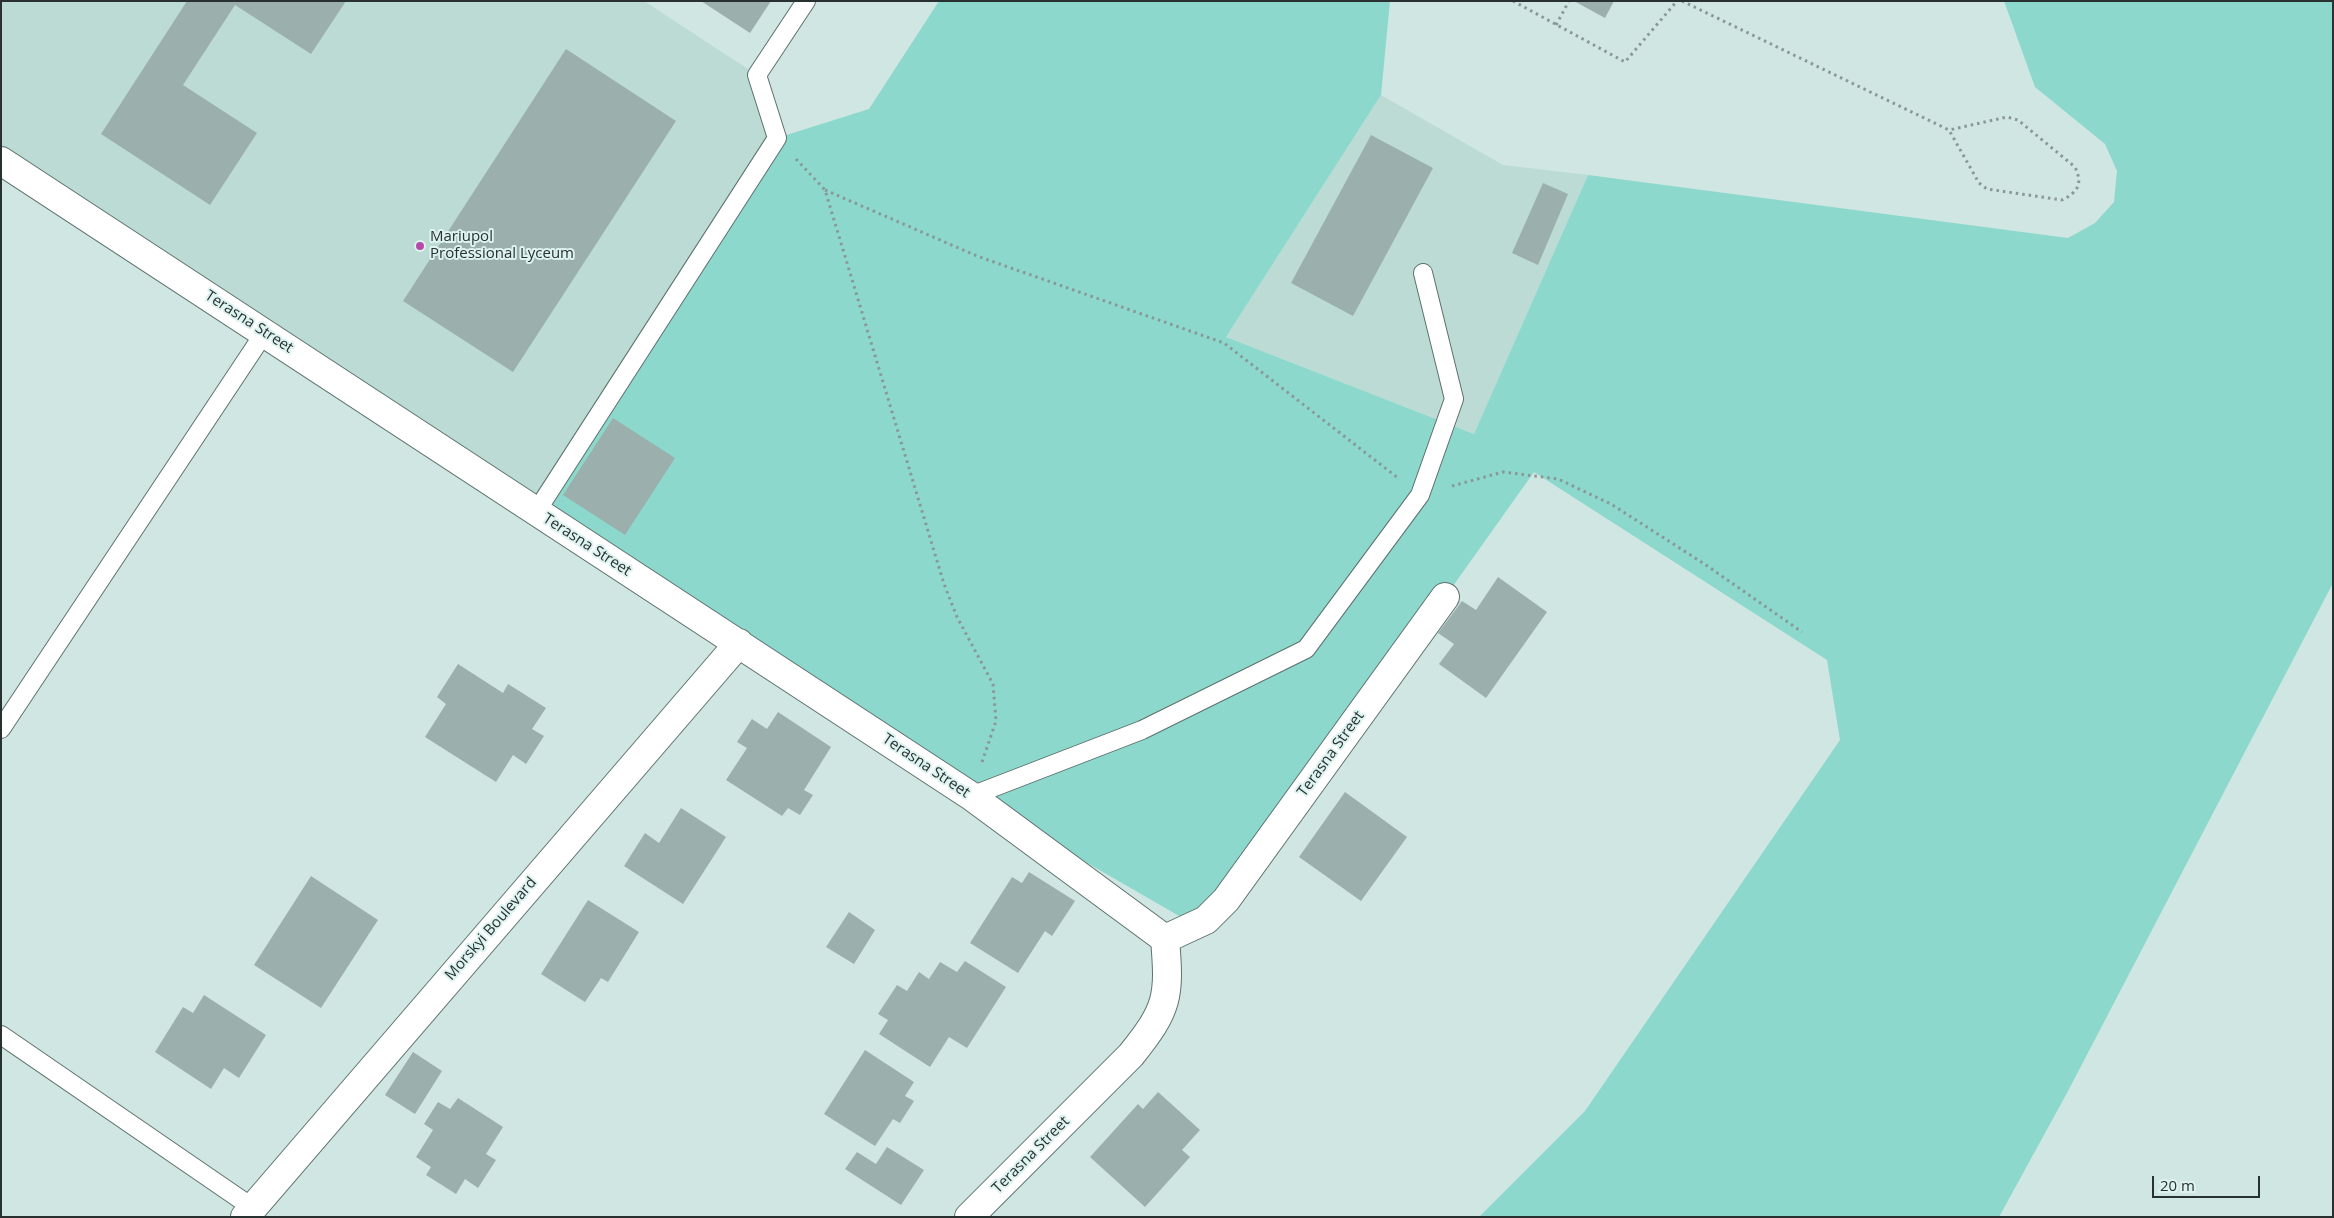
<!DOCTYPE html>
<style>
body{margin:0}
#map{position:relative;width:2334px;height:1218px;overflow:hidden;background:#d0e6e2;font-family:"Open Sans",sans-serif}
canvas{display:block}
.frame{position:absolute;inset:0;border:2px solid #293130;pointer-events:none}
.scale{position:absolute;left:2152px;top:1176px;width:108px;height:22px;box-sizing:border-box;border:2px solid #293130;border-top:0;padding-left:6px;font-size:15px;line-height:18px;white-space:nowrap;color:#293130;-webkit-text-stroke:4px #ddf3ef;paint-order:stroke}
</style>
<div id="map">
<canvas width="2334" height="1218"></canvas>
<div class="frame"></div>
<div class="scale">20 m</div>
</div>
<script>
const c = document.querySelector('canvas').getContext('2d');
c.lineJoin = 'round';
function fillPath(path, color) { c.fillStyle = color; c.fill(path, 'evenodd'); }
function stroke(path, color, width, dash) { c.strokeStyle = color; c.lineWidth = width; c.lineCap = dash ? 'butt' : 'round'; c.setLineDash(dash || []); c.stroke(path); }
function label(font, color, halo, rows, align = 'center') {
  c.font = font + ' "Open Sans",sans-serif'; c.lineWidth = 4; c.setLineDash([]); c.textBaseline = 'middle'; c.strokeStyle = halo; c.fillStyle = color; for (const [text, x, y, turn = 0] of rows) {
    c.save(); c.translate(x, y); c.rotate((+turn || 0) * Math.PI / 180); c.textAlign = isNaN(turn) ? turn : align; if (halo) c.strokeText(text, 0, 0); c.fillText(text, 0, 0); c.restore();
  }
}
fillPath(new Path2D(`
 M1,1H644L757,75L777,138L536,512L1,161Z
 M1381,95L1503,165L1588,175L1474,434L1226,337Z`), '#bcdbd5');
fillPath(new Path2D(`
 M939,1H1390L1381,95L1226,337L1474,434L1588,175L2068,238L2095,223L2114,202L2117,171L2105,144L2035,87L2004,1H2333V583L2067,1093L1999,1217H1479L1585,1111L1840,740L1827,660L1534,472L1207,932L971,796L536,512L777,138L869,109Z`), '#8cd8cc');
fillPath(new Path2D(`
 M187,1H346L311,54L235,5L183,85L257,133L210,205L101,134Z
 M701,1H771L750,33Z
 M1574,1H1614L1605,18Z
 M566,49L676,121L513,372L403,301Z
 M1371,135L1433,168L1353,316L1291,283Z
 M1543,183L1568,194L1538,265L1512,253Z
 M613,418L675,458L625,535L563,495Z
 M1498,577L1547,612L1486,698L1439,664L1454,644L1438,633L1462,601L1476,610Z
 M458,664L503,693L508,684L546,708L532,729L544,736L526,764L513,755L496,782L425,737L446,704L437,697Z
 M778,712L831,747L804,790L813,795L800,815L788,808L782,816L726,780L747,748L737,742L752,719L767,729Z
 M1345,792L1407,837L1361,901L1299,857Z
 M681,808L726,837L683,904L624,866L645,833L659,843Z
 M1029,872L1075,901L1052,936L1045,931L1018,973L970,943L1012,877L1022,883Z
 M311,876L378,920L321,1008L254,965Z
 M588,900L639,932L608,982L601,978L585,1002L541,974Z
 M849,912L875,930L854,964L826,947Z
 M965,961L1006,987L967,1048L949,1037L930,1067L879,1034L888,1020L878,1014L897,985L907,991L919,972L929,979L940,962L957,972Z
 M204,995L266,1035L239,1078L224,1068L211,1089L155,1052L183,1007L193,1013Z
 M865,1050L914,1082L905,1096L914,1101L900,1123L893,1119L875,1146L824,1114Z
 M413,1052L442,1071L415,1114L385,1095Z
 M1158,1092L1200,1130L1182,1150L1190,1157L1145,1207L1090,1157L1138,1104L1143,1109Z
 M458,1098L503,1127L486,1154L496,1160L478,1188L465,1179L456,1194L426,1175L431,1167L416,1157L433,1130L424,1124L438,1102L450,1109Z
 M887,1147L924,1170L901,1205L845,1169L857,1152L876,1164Z`), '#9bb0ac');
const service = new Path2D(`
 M536,512L777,138L757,75L806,1
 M1,729L265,332
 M971,796L1142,730L1306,649L1420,495L1454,399L1423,273
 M1,1035L253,1208`);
const minor = new Path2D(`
 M1,161L971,796L1165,939L1206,920L1226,900L1445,597
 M245,1217L739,643
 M969,1217L1131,1055C1168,1009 1170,997 1165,939`);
stroke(service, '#5d716d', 20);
stroke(minor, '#5d716d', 30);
stroke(new Path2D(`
 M1513,1L1625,62L1677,1
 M1682,1L1949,130L1979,183L1987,189L2062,200C2078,192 2083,184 2075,167L2018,120L2007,117L1949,130
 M1556,25L1569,1
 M796,159L825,190L944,584L957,617L993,684L996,721L982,762
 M825,190L977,256L1224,343L1398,478
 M1452,486L1503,472L1558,479L1611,504L1706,565L1802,632`), '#889895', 3, [2.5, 4]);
stroke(service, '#fff', 18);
stroke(minor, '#fff', 28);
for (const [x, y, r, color] of [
 [420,246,5,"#b74aa9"]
]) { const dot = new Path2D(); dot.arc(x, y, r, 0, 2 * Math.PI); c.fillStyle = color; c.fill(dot); stroke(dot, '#ddf3ef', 2); }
label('15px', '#293130', '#ddf3ef', [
 ["Mariupol",430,237],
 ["Professional Lyceum",430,254]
], 'left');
label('15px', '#293130', '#ddf3ef', [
 ["Terasna Street",249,322,33],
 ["Terasna Street",587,545,33],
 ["Terasna Street",1331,754,-54],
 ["Terasna Street",926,766,34],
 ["Morskyi Boulevard",491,929,-49],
 ["Terasna Street",1031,1155,-45]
]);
</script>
